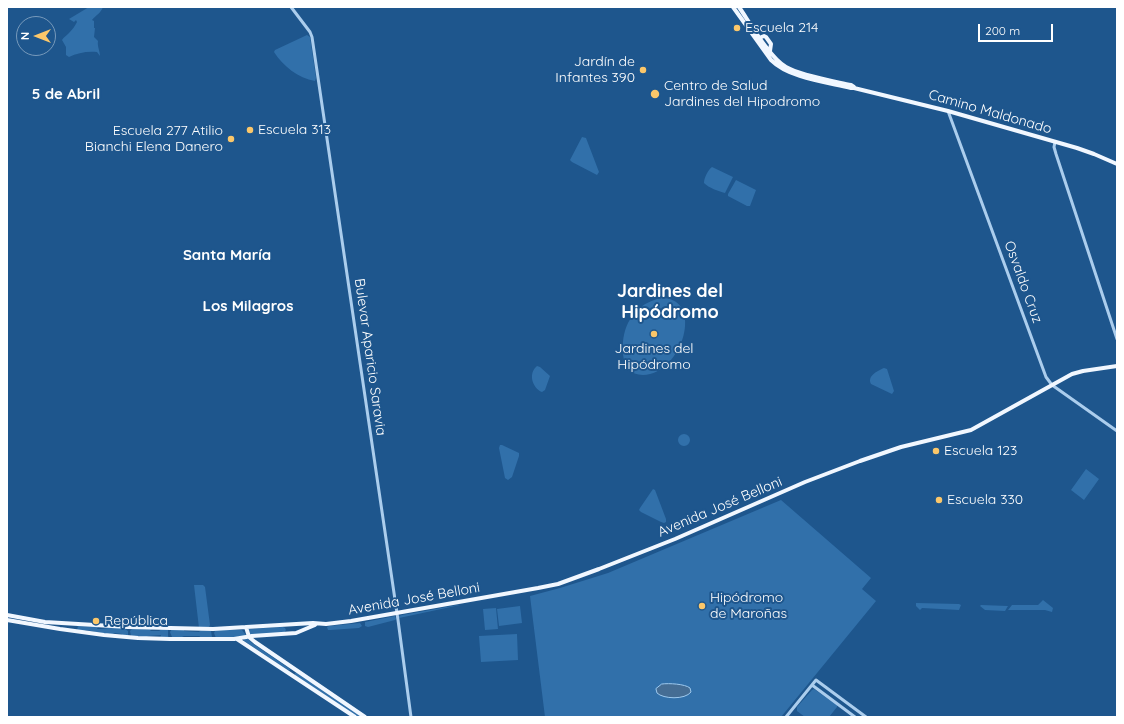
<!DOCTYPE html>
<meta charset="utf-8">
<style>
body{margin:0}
#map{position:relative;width:1124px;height:724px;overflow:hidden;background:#1e568d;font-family:Quicksand,sans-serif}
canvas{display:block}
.frame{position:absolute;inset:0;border:8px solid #fff;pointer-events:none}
.north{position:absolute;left:16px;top:16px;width:40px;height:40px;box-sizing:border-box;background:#1e568d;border:1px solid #789abb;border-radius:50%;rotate:270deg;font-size:11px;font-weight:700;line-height:16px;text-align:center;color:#fff}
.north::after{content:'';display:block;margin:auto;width:14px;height:18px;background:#fbc76a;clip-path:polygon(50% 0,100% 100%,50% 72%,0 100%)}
.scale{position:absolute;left:978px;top:24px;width:75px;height:18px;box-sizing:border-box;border:2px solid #fff;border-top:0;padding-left:5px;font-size:12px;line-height:14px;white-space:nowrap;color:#fff;-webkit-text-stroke:3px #1e568d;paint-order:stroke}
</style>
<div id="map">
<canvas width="1124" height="724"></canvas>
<div class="frame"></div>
<div class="north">N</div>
<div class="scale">200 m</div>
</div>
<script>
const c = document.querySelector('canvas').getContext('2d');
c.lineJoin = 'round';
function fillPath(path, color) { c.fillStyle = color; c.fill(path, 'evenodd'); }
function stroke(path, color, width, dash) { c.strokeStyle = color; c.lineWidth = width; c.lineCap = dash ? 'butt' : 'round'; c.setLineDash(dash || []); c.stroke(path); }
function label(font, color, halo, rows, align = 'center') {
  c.font = font + ' Quicksand,sans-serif'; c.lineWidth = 4; c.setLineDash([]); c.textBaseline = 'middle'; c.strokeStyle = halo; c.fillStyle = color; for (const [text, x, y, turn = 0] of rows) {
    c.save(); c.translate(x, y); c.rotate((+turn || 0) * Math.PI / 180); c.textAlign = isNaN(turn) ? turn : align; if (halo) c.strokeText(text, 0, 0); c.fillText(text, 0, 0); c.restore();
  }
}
fillPath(new Path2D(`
 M89,7H103C101,13 96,15 92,20L94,21V28H95L94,37L98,41C97,46 100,51 100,56L97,52C87,51 77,53 69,57L66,55V47L62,40C64,37 66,36 69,33C72,30 75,26 77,22L76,20L74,22L69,19Z
 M307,35L310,37L316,78L315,81C298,78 283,66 274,52L275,50Z
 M582,137L586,138L599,172L597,175L572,162L570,160Z
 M712,167L733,177L725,193C718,191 709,188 704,183C704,178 708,170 712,167Z
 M736,180L756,190L750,206H747L728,196V194Z
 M661,298C705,297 683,374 643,375C618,375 620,339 628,323C630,319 634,314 637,311C643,304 652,300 661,298Z
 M537,366L540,367L550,376L545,390L542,392C532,388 528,373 537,366Z
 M884,368L887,369L894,391L892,394L871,384C867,376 877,371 884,368Z
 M678 440a6 6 0 1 1 12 0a6 6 0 1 1-12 0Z
 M500,445H502L519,453V456L512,477L508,480L505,478L499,448Z
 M1086,469L1099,479L1084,500L1071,490Z
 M653,489L655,490L666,519V522L664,523L661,522L641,512L639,510L640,508Z
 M781,500L871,578L862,589L876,601L781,717H545L530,596L560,588L608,573Z
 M194,585H203L205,587L210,625L209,627L199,628Z
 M1043,600L1053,608L1052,612L1045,610H1008L1012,605H1038Z
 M916,603L959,604L961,605L959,610L922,608L920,610L916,606Z
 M458,605H460L399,618V616L402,615Z
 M981,605L1008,606L1005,611L985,610L980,606Z
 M520,606L522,623L499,626L497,609Z
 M496,608L498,629L485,630L483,609Z
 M395,616L396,619L395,620L368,627L365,626V622Z
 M360,623L362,626L359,628L330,630H328L327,627L329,626Z
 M78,626L98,627L97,629C105,630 120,624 128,631V635L121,636L122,634L114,633L112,635L86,630L84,631L77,630Z
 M283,627L285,628L286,630L284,633L250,635L248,630L249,629Z
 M132,629H152L150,631H159L162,629H166L168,630V637L160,638L161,635L148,636L147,637L131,636L130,631Z
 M172,629H184V631L199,632L201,630L211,631L212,637L199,638L200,636H184L182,637H172L170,632Z
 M217,630H242L246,635L245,636L228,638L226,637L216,638L214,633L215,631Z
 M517,634L518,660L481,662L479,636Z
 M244,639H248L252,643L290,669V670H288L244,641Z
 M295,673H297L362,717H357L295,675Z
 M814,689L837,705V707L829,717H805L797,711V707L812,690Z`), '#3170aa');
const water = new Path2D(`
 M662,684C669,683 685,684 690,688L691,692C685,700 663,699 657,693L656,689Z`);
fillPath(water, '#456d94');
stroke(water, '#9ec9ee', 1);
stroke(new Path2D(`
 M291,7L310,32L312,37L398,620L411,717
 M948,111L1046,377L1052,385L1117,431
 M1055,142L1054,147L1056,154L1117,339
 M812,685L855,717
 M786,717L816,680L866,717`), '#abcded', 3);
stroke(new Path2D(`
 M733,7L771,60C789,78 826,82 851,88H854L948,111L1077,148L1094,154L1117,164
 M739,7C750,23 770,58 786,67C802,76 833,81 851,85L854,87
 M759,38L764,36L766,37L771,44L770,51
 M7,615L45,622L128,627L213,629L313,623L326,624L351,621L538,588L558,584L599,569L675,539L805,482L860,461L901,447L971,430L1072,374L1083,371L1117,366
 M7,620L60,629L104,635L138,638L170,639H234L252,636L296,633L315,625
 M246,627L249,637L255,642L365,717
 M237,639L355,717`), '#f1f7ff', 4);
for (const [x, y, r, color] of [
 [737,28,4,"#fbc76a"],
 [643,70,4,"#fbc76a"],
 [655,94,5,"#fbc76a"],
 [250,130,4,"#fbc76a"],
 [231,139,4,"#fbc76a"],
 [654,334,4,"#fbc76a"],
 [936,451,4,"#fbc76a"],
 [939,500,4,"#fbc76a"],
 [702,606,4,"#fbc76a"],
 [96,621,4,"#fbc76a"]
]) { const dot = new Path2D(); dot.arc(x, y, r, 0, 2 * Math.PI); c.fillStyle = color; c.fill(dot); stroke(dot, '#1e568d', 1.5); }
label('14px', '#fff', '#1e568d', [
 ["Escuela 214",745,28],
 ["Jardín de",635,62,"right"],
 ["Infantes 390",635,78,"right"],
 ["Centro de Salud",664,86],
 ["Jardines del Hipodromo",664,102],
 ["Escuela 313",258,130],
 ["Escuela 277 Atilio",223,131,"right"],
 ["Bianchi Elena Danero",223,147,"right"],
 ["Jardines del",654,349,"center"],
 ["Hipódromo",654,365,"center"],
 ["Escuela 123",944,451],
 ["Escuela 330",947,500],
 ["Hipódromo",710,598],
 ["de Maroñas",710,614],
 ["República",104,621]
], 'left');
label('14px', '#fff', '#1e568d', [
 ["Camino Maldonado",990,112,16],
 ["Osvaldo Cruz",1023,282,70],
 ["Bulevar Aparicio Saravia",370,357,82],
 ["Avenida José Belloni",720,507,-23],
 ["Avenida José Belloni",414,599,-10]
]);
label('bold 15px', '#fff', '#1e568d', [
 ["5 de Abril",66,94],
 ["Santa María",227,255],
 ["Los Milagros",248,306]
]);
label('bold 18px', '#fff', '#1e568d', [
 ["Jardines del",670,292],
 ["Hipódromo",670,313]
]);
</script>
